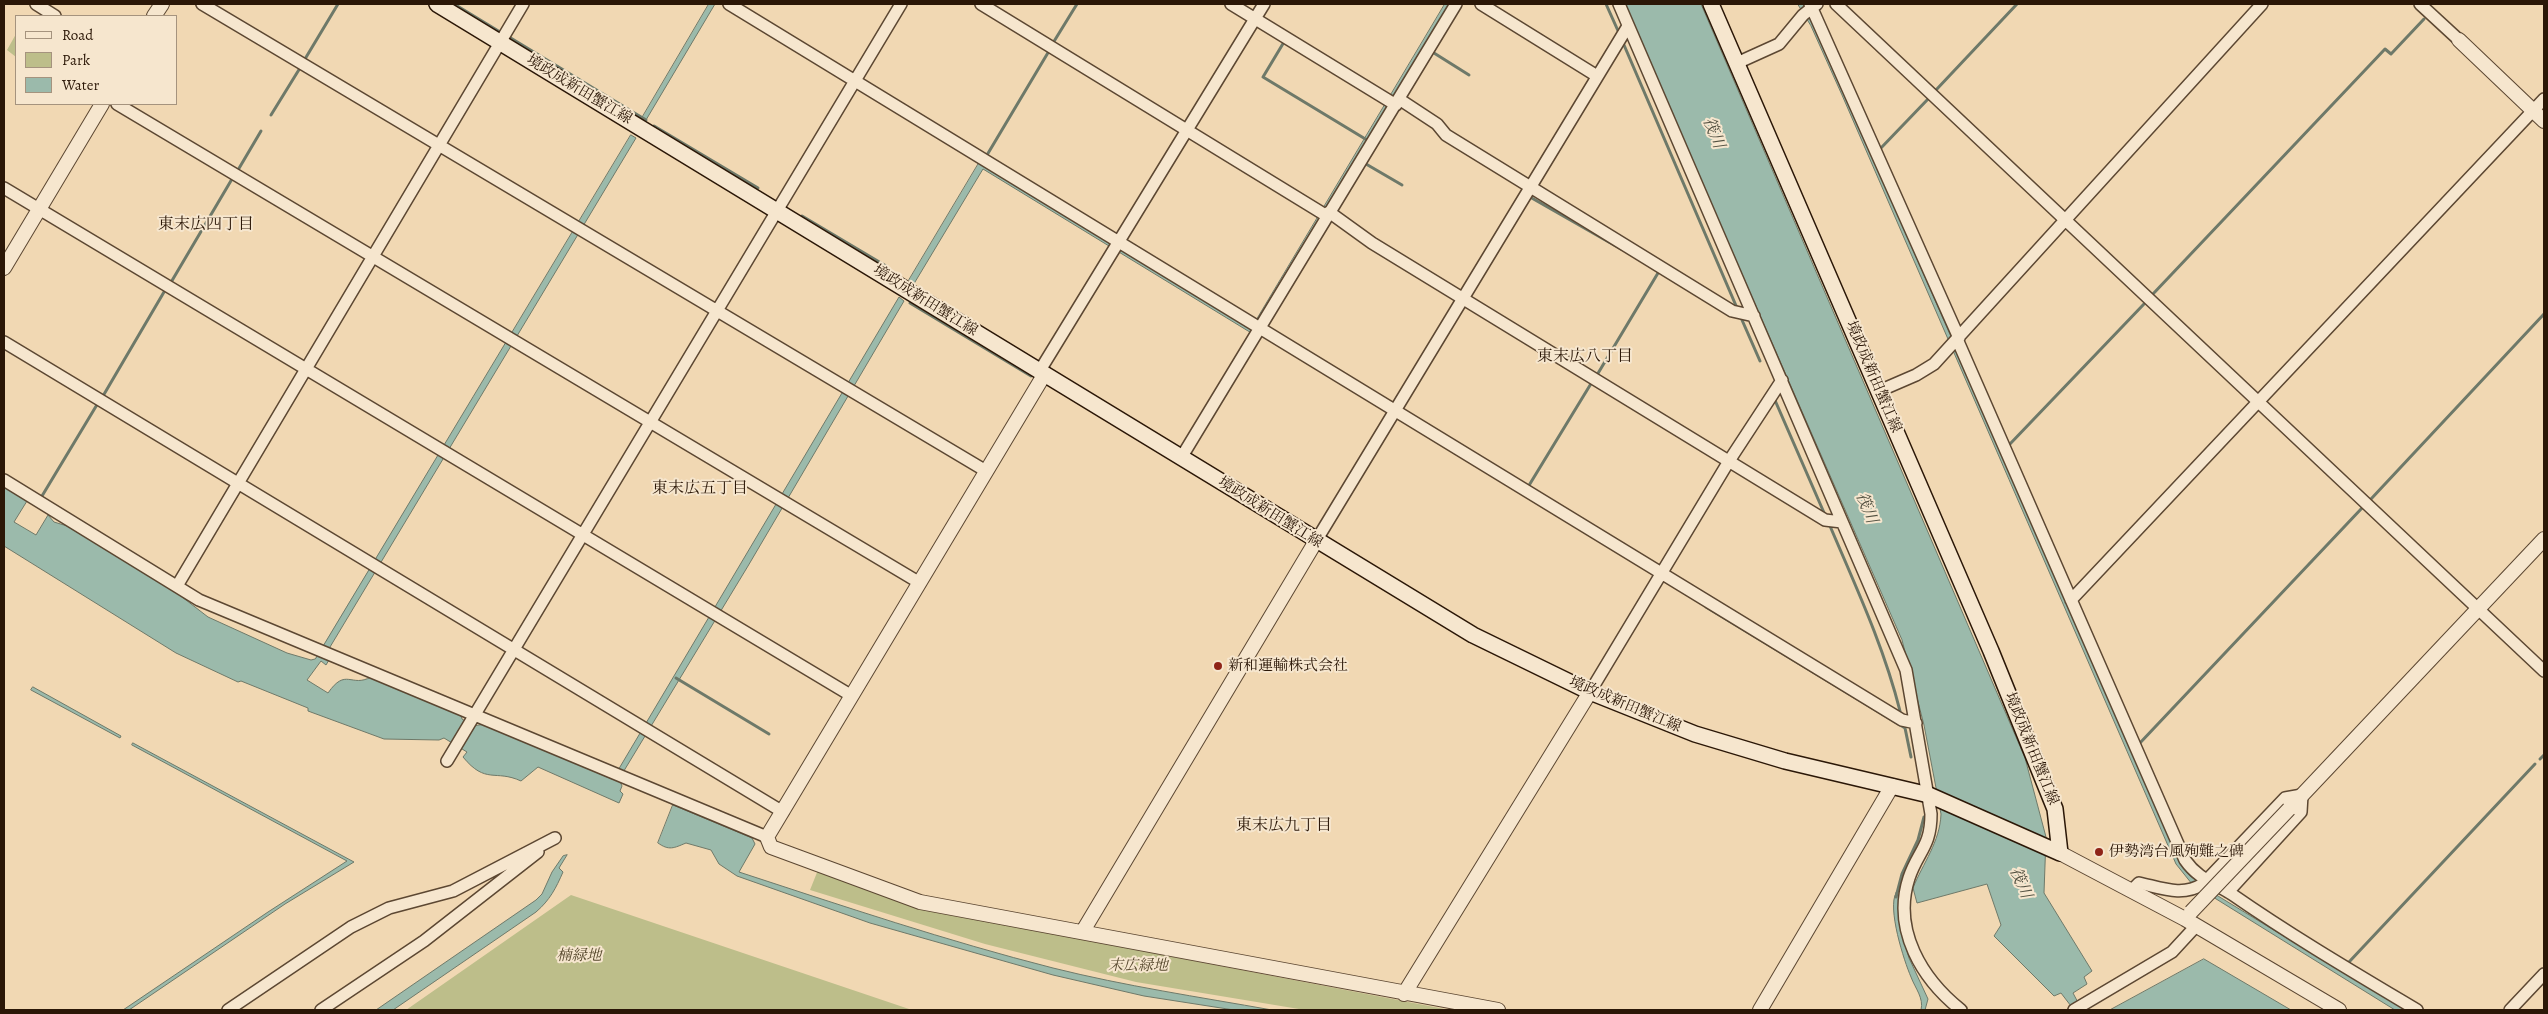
<!DOCTYPE html>
<meta charset="utf-8">
<style>
body{margin:0}
#map{position:relative;width:2548px;height:1014px;overflow:hidden;background:#f1d8b3;font-family:Alegreya,serif}
canvas{display:block}
.frame{position:absolute;inset:0;border:5px solid #2b1707;pointer-events:none}
.legend{position:absolute;left:15px;top:15px;width:162px;height:90px;box-sizing:border-box;background:#f6e6ce;border:1px solid #a5937e;margin:0;padding:6px 9px;list-style:none;font-size:15px;color:#2b1707}
.legend li{display:flex;align-items:center;gap:10px;height:25px}
.legend b{width:25px;border:1px solid #a5937e}
</style>
<div id="map">
<canvas width="2548" height="1014"></canvas>
<div class="frame"></div>
<ul class="legend">
<li><b style="height:6px;background:#f6e6ce"></b>Road</li>
<li><b style="height:14px;background:#bdbe8a"></b>Park</li>
<li><b style="height:14px;background:#9bbaab"></b>Water</li>
</ul>
</div>
<script>
const c = document.querySelector('canvas').getContext('2d');
c.lineJoin = 'round';
function fillPath(path, color) { c.fillStyle = color; c.fill(path, 'evenodd'); }
function stroke(path, color, width, dash) { c.strokeStyle = color; c.lineWidth = width; c.lineCap = dash ? 'butt' : 'round'; c.setLineDash(dash || []); c.stroke(path); }
function label(font, color, halo, rows, align = 'center') {
  c.font = font + ' Alegreya,"Noto Serif JP",serif'; c.lineWidth = 4; c.setLineDash([]); c.textBaseline = 'middle'; c.strokeStyle = halo; c.fillStyle = color; for (const [text, x, y, turn = 0] of rows) {
    c.save(); c.translate(x, y); c.rotate((+turn || 0) * Math.PI / 180); c.textAlign = isNaN(turn) ? turn : align; if (halo) c.strokeText(text, 0, 0); c.fillText(text, 0, 0); c.restore();
  }
}
fillPath(new Path2D(`
 M16,34V57L7,50Z
 M818,870L1080,939L1450,1010H1305L1136,982L985,944L810,890Z
 M571,895L912,1010H406Z`), '#bdbe8a');
const water = new Path2D(`
 M709,4H715L646,120L642,118Z
 M1445,4H1451L1259,323L1256,321Z
 M1624,4H1701L2025,758L2046,837L2044,893L2092,971L2084,977L2087,984L2073,993L2082,1010H2074L2061,993L2054,996L1994,936L2001,925L1987,884L1917,903L1913,888C1923,863 1940,842 1941,814L1924,725L1902,640Z
 M1798,4H1803L1805,7L1837,76L2182,865L2190,876L2218,896L2405,1010H2395L2192,884L2176,864L1842,95L1811,26Z
 M631,135L636,138L324,657L329,660L326,665L321,661L307,680L328,693C346,667 351,688 371,677L461,715L462,719L473,726L485,724L612,779L614,777L899,297L904,301L748,566L619,779L622,786L620,791L623,794L619,803L538,767L521,781C495,769 486,785 463,757L467,752L444,738L439,740L384,739L308,711V708L241,681L238,682L176,653L4,546V487L27,501L14,522L36,535L48,515L54,522L67,526L173,590L208,617L287,653L311,660L315,659Z
 M979,163L1255,331L1253,334L983,169L912,287L909,280Z
 M33,687L121,736L120,738L31,690Z
 M133,743L354,862L285,904L129,1010H123L268,912L347,861L132,745Z
 M673,805L752,838L755,844L739,872C843,906 947,941 1053,968C1125,986 1199,997 1272,1010H1234L1144,996L1053,975L870,923L737,876L719,864L711,850L686,843C674,848 669,851 658,843Z
 M567,855L559,868L563,872C556,888 550,900 536,912L393,1010H376L536,900L542,894L552,872L563,856Z
 M1896,893L1899,897L1902,932L1909,958L1928,999L1925,1010H1921C1924,998 1915,988 1911,977C1904,961 1887,908 1896,893Z
 M2204,959L2291,1010H2110Z`);
fillPath(water, '#9bbaab');
stroke(water, '#6e7969', 1);
stroke(new Path2D(`
 M454,4L500,32
 M1606,4L1619,33
 M509,37L646,120
 M1284,42L1263,77L1367,140
 M1053,43L1077,4
 M1624,45L1737,308
 M1434,53L1469,75
 M305,59L338,4
 M1936,90L2017,4
 M271,115L300,68
 M654,126L758,188
 M1880,149L1929,98
 M987,155L1049,51
 M1366,164L1402,185
 M238,170L261,131
 M1530,197L1621,249
 M802,216L886,266
 M170,284L232,179
 M2152,295L2385,49L2391,54L2424,19
 M910,303L1031,376
 M1742,320L1760,361
 M1597,375L1658,273
 M103,396L164,292
 M1774,398L1825,515
 M2009,445L2144,304
 M1528,487L1592,382
 M42,496L98,403
 M2371,499L2544,314
 M1830,526C1856,587 1884,647 1900,711
 M1706,607L1905,728L1911,757
 M676,678L769,734
 M2139,744L2362,508
 M2540,759L2544,755
 M1896,897L1902,874L1918,840L1924,817
 M2349,962L2535,764`), '#6e7969', 3);
const minor = new Path2D(`
 M36,4L55,16
 M202,4L986,471
 M729,4L1902,720L1916,723
 M981,4L1327,216
 M1231,4L1396,105
 M1481,4L1597,76
 M1619,4L1906,670L1931,814C1931,847 1918,851 1909,878C1892,930 1922,979 1961,1010
 M1810,4L1959,338
 M1836,4L2544,671
 M2420,4L2459,40
 M1737,63L1779,44L1803,15L1817,4
 M1399,99L1437,124L1446,135L1732,311L1754,316
 M117,104L920,583
 M4,188L852,696
 M1329,212L1372,243L1825,520L1842,522
 M1957,339L2185,860C2198,879 2215,883 2233,895C2292,936 2355,973 2417,1010
 M4,342L783,812
 M1039,372L1264,4
 M1879,391L1916,375L1934,364L2262,4
 M1181,458L1456,4
 M4,480L199,600L767,837
 M1316,541L1628,26
 M177,586L523,4
 M2071,600L2544,99
 M1590,692L1729,461L1782,380
 M447,761L901,4
 M2132,890L2139,883C2162,888 2182,897 2203,884L2285,798L2302,795L2301,812L2228,892
 M228,1010L351,927L389,908L453,891L555,838
 M321,1010L424,941L538,852
 M2074,1010L2172,952L2196,926
 M2510,1010L2544,974`);
const tertiary = new Path2D(`
 M154,16L162,4
 M2459,40L2544,121
 M4,268L102,104
 M1044,375L767,837L771,847L920,902L1498,1010
 M2289,809L2544,539
 M2060,853L2185,919L2339,1010
 M1083,931L1316,541
 M1404,994L1590,692
 M1760,1010L1892,786`);
const secondary = new Path2D(`
 M437,4L1473,635L1590,692L1695,734L1785,761L1929,795L2060,853L2055,809L1991,651L1711,4`);
stroke(minor, '#5c4732', 14);
stroke(tertiary, '#5c4732', 16);
stroke(secondary, '#2b1707', 18);
stroke(minor, '#f6e6ce', 11);
stroke(tertiary, '#f6e6ce', 14);
stroke(secondary, '#f6e6ce', 15);
const tertiaryBridge = new Path2D(`
 M2191,912L2289,809`);
stroke(tertiaryBridge, '#5c4732', 16, []);
stroke(tertiaryBridge, '#f6e6ce', 14);
for (const [x, y, r, color] of [
 [1218,666,5,"#8f2418"],
 [2099,852,5,"#8f2418"]
]) { const dot = new Path2D(); dot.arc(x, y, r, 0, 2 * Math.PI); c.fillStyle = color; c.fill(dot); stroke(dot, '#f6e6ce', 2); }
label('15px', '#2b1707', '#f6e6ce', [
 ["境政成新田蟹江線",579,90,31],
 ["境政成新田蟹江線",925,301,32],
 ["境政成新田蟹江線",1873,377,67],
 ["境政成新田蟹江線",1270,513,32],
 ["境政成新田蟹江線",1625,705,23],
 ["境政成新田蟹江線",2031,749,68]
]);
label('15px', '#2b1707', '#f6e6ce', [
 ["新和運輸株式会社",1228,666],
 ["伊勢湾台風殉難之碑",2109,852]
], 'left');
label('italic 15px', '#57492e', '#f6e6ce', [
 ["楠緑地",579,956],
 ["末広緑地",1138,966]
]);
label('italic 16px', '#525040', '#f6e6ce', [
 ["筏川",1713,133,68],
 ["筏川",1866,508,68],
 ["筏川",2020,883,67]
]);
label('16px', '#2b1707', '#f6e6ce', [
 ["東末広四丁目",206,225],
 ["東末広八丁目",1585,357],
 ["東末広五丁目",700,489],
 ["東末広九丁目",1284,826]
]);
</script>
